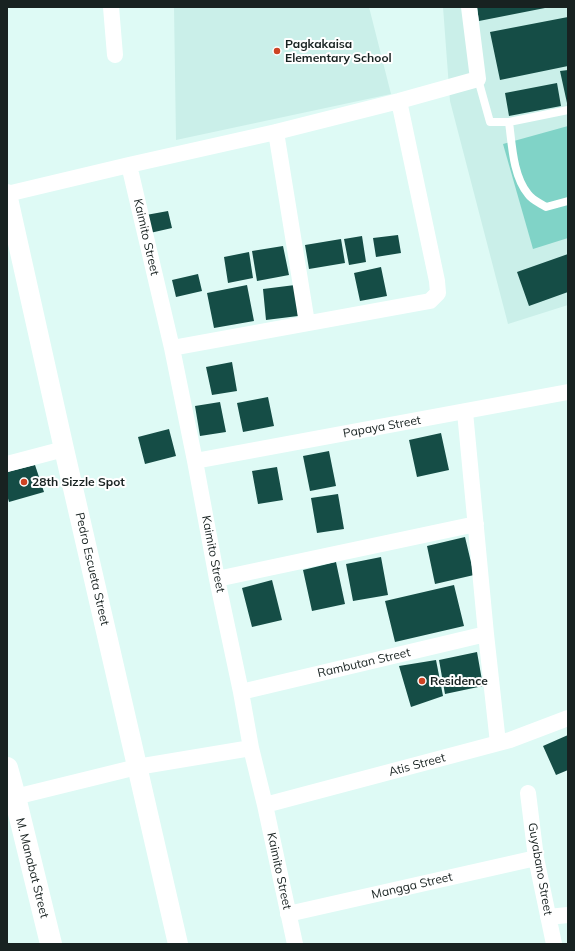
<!DOCTYPE html>
<style>
body{margin:0}
#map{position:relative;width:575px;height:951px;overflow:hidden;background:#defaf5;font-family:Mulish,sans-serif}
canvas{display:block}
.frame{position:absolute;inset:0;border:8px solid #182221;pointer-events:none}
</style>
<div id="map">
<canvas width="575" height="951"></canvas>
<div class="frame"></div>
</div>
<script>
const c = document.querySelector('canvas').getContext('2d');
c.lineJoin = 'round';
function fillPath(path, color) { c.fillStyle = color; c.fill(path, 'evenodd'); }
function stroke(path, color, width, dash) { c.strokeStyle = color; c.lineWidth = width; c.lineCap = dash ? 'butt' : 'round'; c.setLineDash(dash || []); c.stroke(path); }
function label(font, color, halo, rows, align = 'center') {
  c.font = font + ' Mulish,sans-serif'; c.lineWidth = 4; c.setLineDash([]); c.textBaseline = 'middle'; c.strokeStyle = halo; c.fillStyle = color; for (const [text, x, y, turn = 0] of rows) {
    c.save(); c.translate(x, y); c.rotate((+turn || 0) * Math.PI / 180); c.textAlign = isNaN(turn) ? turn : align; if (halo) c.strokeText(text, 0, 0); c.fillText(text, 0, 0); c.restore();
  }
}
fillPath(new Path2D(`
 M174,7H369L391,94L176,140Z
 M443,7H568V305L508,324L450,101Z`), '#caefe9');
fillPath(new Path2D(`
 M568,126V238L533,249L503,144Z`), '#80d3c7');
fillPath(new Path2D(`
 M477,7H545V8L479,21Z
 M568,17V66L500,80L490,32Z
 M568,70V103H567L560,71Z
 M557,83L561,106L509,116L505,93Z
 M168,211L172,228L150,233L146,215Z
 M398,235L401,253L376,257L373,238Z
 M362,236L366,262L349,265L344,239Z
 M341,239L345,263L309,269L305,245Z
 M283,246L289,275L257,281L252,251Z
 M249,252L253,278L228,283L224,257Z
 M568,254V292L529,306L517,272Z
 M381,267L387,296L360,301L354,273Z
 M198,274L202,291L176,297L172,280Z
 M247,285L254,321L214,328L207,293Z
 M295,285L298,316L266,320L263,289Z
 M232,362L237,391L212,395L206,367Z
 M268,397L274,426L243,432L237,403Z
 M220,402L226,432L200,436L195,406Z
 M169,429L176,456L145,464L138,437Z
 M441,433L449,470L417,477L409,440Z
 M329,451L336,486L310,491L303,456Z
 M35,465L44,492L9,502L7,495V472Z
 M277,467L283,500L258,504L252,471Z
 M338,494L344,529L317,533L311,498Z
 M465,537L474,575L435,584L427,546Z
 M381,557L388,595L353,601L346,564Z
 M336,562L345,604L312,611L303,570Z
 M272,580L282,620L252,627L242,588Z
 M454,585L464,626L395,642L385,601Z
 M477,652L483,686L445,694L439,660Z
 M436,660L443,696L411,707L399,666Z
 M568,735V770L556,775L543,746Z`), '#154d46');
stroke(new Path2D(`
 M478,79L490,122H509L568,110
 M509,122C512,145 513,176 528,194C532,200 540,203 546,207L568,201`), '#fff', 8);
stroke(new Path2D(`
 M111,7L115,55
 M276,132L307,323
 M129,165L172,348L195,461L217,579L241,692L251,748L265,805L295,944
 M7,194L129,165L276,132L399,101L478,79L469,7
 M172,348L430,301L438,293L437,281L399,101
 M465,412L486,634L498,743
 M195,461L568,392
 M7,464L64,449
 M217,579L476,524
 M241,692L486,634
 M528,793L536,858L554,944
 M15,797L137,767L251,748
 M265,805L510,740L568,718
 M288,914L536,858
 M548,917L568,915`), '#fff', 16);
stroke(new Path2D(`
 M7,194L64,449L178,944`), '#fff', 20);
stroke(new Path2D(`
 M7,768L15,797L51,944`), '#fff', 22);
for (const [x, y, r, color] of [
 [277,51,4,"#cd4323"],
 [24,482,4,"#cd4323"],
 [422,681,4,"#cd4323"]
]) { const dot = new Path2D(); dot.arc(x, y, r, 0, 2 * Math.PI); c.fillStyle = color; c.fill(dot); stroke(dot, '#fff', 1.5); }
label('bold 12px', '#182221', '#fff', [
 ["Pagkakaisa",285,44],
 ["Elementary School",285,58],
 ["28th Sizzle Spot",32,482],
 ["Residence",430,681]
], 'left');
label('12px', '#182221', '#fff', [
 ["Kaimito Street",146,237,77],
 ["Papaya Street",382,427,-10],
 ["Kaimito Street",213,554,79],
 ["Pedro Escueta Street",92,569,77],
 ["Rambutan Street",364,663,-13],
 ["Atis Street",417,765,-15],
 ["M. Manabat Street",32,868,76],
 ["Guyabano Street",540,869,80],
 ["Kaimito Street",279,871,78],
 ["Mangga Street",412,886,-13]
]);
</script>
